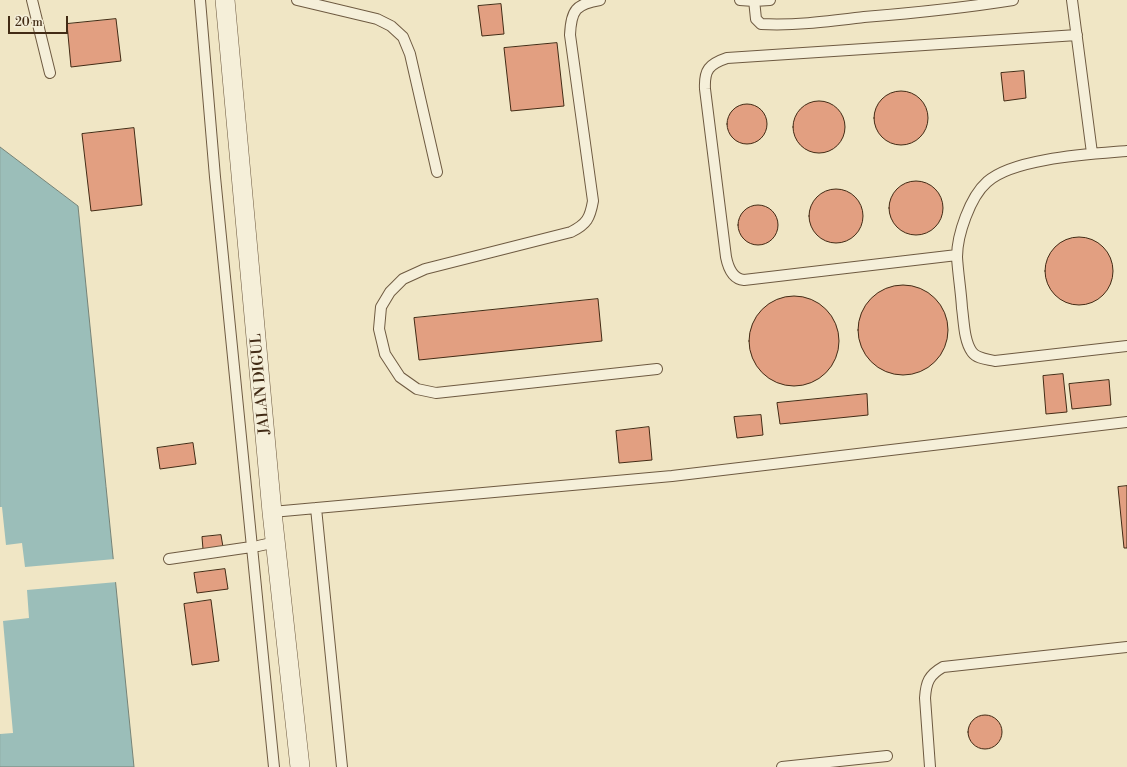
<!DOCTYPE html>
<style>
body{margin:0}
#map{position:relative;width:1127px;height:767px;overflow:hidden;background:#f0e6c5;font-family:"Libre Bodoni",serif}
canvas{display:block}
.scale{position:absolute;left:8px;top:16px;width:60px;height:18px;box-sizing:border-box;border:2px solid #422b15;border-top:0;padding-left:5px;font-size:12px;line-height:14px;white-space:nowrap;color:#422b15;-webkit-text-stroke:3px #f5efd9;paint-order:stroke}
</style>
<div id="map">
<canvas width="1127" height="767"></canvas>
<div class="scale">20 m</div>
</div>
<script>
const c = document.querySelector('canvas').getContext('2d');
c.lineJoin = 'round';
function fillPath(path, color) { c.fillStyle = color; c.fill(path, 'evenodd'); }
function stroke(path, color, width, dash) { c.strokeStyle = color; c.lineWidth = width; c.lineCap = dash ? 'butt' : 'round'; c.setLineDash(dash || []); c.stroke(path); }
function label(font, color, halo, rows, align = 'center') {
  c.font = font + ' "Libre Bodoni",serif'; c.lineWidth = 3; c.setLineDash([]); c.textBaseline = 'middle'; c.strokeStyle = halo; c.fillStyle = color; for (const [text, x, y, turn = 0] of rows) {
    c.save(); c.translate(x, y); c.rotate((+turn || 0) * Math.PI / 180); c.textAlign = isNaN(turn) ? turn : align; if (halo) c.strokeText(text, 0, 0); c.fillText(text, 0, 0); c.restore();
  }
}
const water = new Path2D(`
 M0,147L78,206L134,767H0Z`);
fillPath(water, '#9bbeb9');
stroke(water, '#778377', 1);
fillPath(new Path2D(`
 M0,507H2L6,545L22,543L25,567L115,559L117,582L27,590L29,618L3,621L13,733L0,734Z`), '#f0e6c5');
const building = new Path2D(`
 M501,4L504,34L482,36L478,6Z
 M116,19L121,61L71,67L67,24Z
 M557,43L564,106L511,111L504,48Z
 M1024,71L1026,98L1004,101L1001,73Z
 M874 118a27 27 0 1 1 54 0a27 27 0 1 1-54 0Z
 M793 127a26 26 0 1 1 52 0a26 26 0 1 1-52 0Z
 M727 124a20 20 0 1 1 40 0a20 20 0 1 1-40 0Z
 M134,128L142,205L91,211L82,134Z
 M889 208a27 27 0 1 1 54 0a27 27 0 1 1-54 0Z
 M809 216a27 27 0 1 1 54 0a27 27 0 1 1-54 0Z
 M738 225a20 20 0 1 1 40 0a20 20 0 1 1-40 0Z
 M1045 271a34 34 0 1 1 68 0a34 34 0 1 1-68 0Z
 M858 330a45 45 0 1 1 90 0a45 45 0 1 1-90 0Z
 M749 341a45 45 0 1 1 90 0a45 45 0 1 1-90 0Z
 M598,299L602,341L419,360L414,318Z
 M1063,374L1067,412L1046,414L1043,376Z
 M1109,380L1111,405L1072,409L1069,384Z
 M867,394L868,415L780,424L777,403Z
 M761,415L763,435L737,438L734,417Z
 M649,427L652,460L619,463L616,431Z
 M193,443L196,464L160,469L157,448Z
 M1127,486V548H1124L1118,487Z
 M221,535L223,547L203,549L202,537Z
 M225,569L228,589L197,593L194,573Z
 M211,600L219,661L192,665L184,604Z
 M968 732a17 17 0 1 1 34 0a17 17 0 1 1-34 0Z`);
fillPath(building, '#e29f81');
stroke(building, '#422b15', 1);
const lane = new Path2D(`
 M32,0L50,73
 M200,0L215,177L274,767
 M297,0L377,19L391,26L403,37L410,54L437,172
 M600,0C576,4 571,10 570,35L593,201C590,218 587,224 571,232L425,269L403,279L390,292L381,307L379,329L385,354L400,377L417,389L436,393L657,369
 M740,0L754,1L770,0
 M754,0L756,19L761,24C795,26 831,21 864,17C914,13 963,8 1013,0
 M1072,0L1092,153
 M1127,151C1091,154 1013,158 987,182C970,197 957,235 957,257C958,274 961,291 962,308C964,322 964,341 972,352C977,359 987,359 995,361L1127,346
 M957,255L744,280C732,279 728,267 726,257L705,89C704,70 709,64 727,58L1077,35
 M316,508L342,767
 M272,512L672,476L1127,422
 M169,559L258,546L276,542
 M782,767L887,756
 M930,767L925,698C926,682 929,675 943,667L1127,647`);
const street = new Path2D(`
 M225,0L272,512L300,767`);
stroke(lane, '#6e5a41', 12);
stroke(street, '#6e5a41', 20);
stroke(lane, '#f5efd9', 10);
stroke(street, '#f5efd9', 19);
label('15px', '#422b15', '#f5efd9', [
 ["JALAN DIGUL",261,384,-95]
]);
</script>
